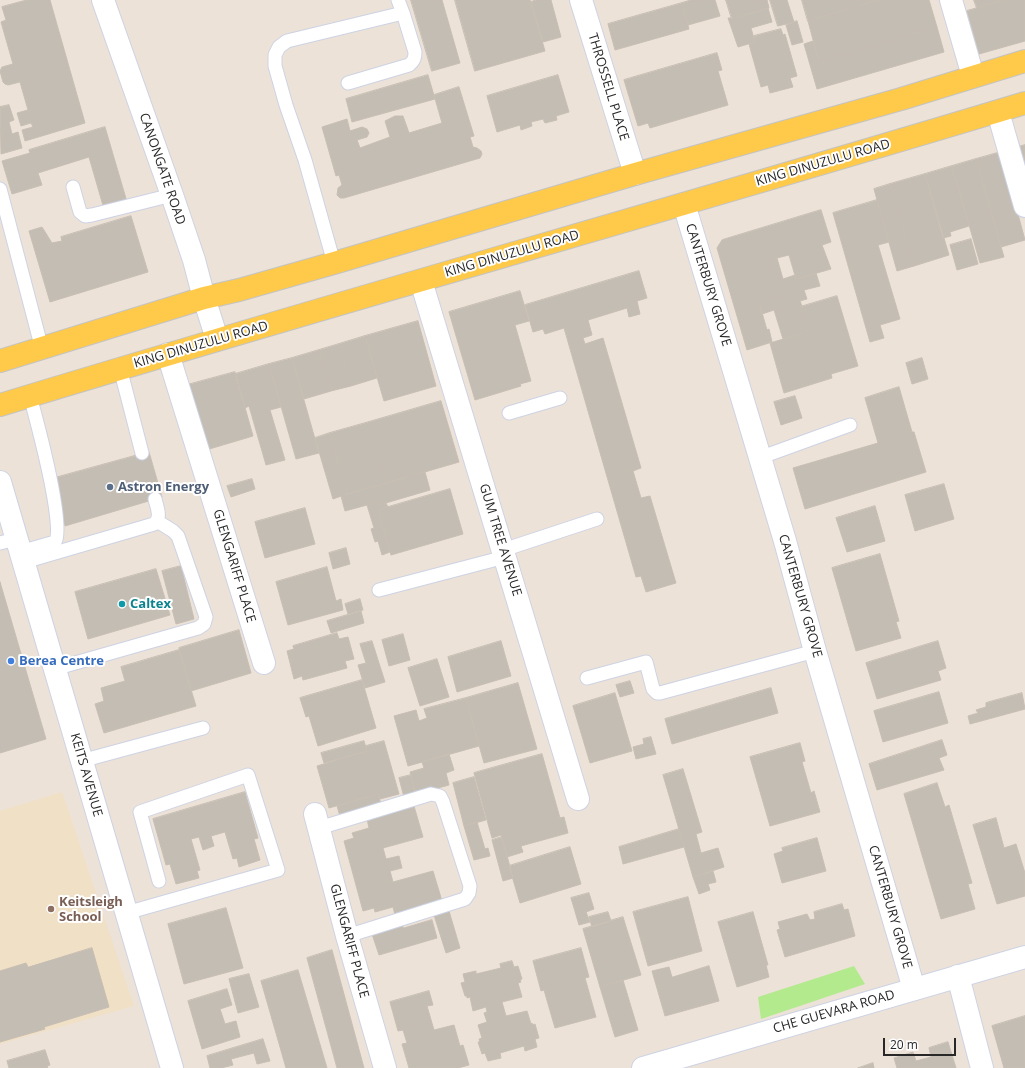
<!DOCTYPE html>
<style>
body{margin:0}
#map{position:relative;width:1025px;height:1068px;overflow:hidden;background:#ece2d8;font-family:"Open Sans",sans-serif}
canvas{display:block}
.scale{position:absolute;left:883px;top:1038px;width:73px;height:18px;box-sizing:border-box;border:2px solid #282828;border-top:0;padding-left:5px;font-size:12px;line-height:14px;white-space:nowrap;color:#282828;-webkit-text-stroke:3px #fff;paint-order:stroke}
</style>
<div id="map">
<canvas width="1025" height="1068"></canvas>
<div class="scale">20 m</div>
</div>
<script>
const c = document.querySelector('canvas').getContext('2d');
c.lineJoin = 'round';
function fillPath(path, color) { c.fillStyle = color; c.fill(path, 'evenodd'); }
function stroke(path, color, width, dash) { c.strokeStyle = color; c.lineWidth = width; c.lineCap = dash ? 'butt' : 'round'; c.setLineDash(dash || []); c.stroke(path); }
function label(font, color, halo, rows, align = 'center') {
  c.font = font + ' "Open Sans",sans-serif'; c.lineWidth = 4; c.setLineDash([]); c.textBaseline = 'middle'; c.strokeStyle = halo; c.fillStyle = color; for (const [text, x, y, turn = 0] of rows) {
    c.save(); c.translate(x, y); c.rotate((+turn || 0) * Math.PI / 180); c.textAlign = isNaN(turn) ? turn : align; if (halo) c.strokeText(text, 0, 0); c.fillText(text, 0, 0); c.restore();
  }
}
fillPath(new Path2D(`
 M62,792L134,1006L0,1044V811Z`), '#f0e0c5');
fillPath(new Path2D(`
 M854,966L865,984L761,1019L758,997Z`), '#b3ea8e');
const building = new Path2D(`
 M27,0H50L85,123L25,141L22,130L33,127L31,123L21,126L17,113L28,110L20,82L8,85L5,84L3,82L0,71L2,67L13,64L1,22L6,20L2,7Z
 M411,0H442L460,63L432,71Z
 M455,0H530L545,51L475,71Z
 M536,0H551L561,37L543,42L531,2Z
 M691,0H715L720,16L688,25L682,3Z
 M726,0H767L769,8L732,19Z
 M770,0H787L794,22L778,26Z
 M802,0H879L808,21Z
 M879,0H929L937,27L819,62L808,21Z
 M974,0H1004L977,8Z
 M1004,0H1025V41L979,54L967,11Z
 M682,3L689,29L615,50L608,24Z
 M768,8L772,22L751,28L755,42L738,47L728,18H731L732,19Z
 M797,21L803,42L792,45L786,25Z
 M937,27L944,52L817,89L804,44L813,41L819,62Z
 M781,29L783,35L785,34L797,76L790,78L793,87L770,93L768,85L761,87L749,44L755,42L754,36Z
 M717,53L722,70L718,71L728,105L650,128L648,123L638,126L624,80Z
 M428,75L435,99L352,122L346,99Z
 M558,75L569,112L556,116L557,120L545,123L543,119L531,122L532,126L521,130L520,125L497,132L487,96Z
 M459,87L474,136L470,137L473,147L477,148L481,151L482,154L480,158L344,198H340L337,195L338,188L342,185L339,175L336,176L322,127L347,119L350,131L362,127L367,129L369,133L367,137L357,140L360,148L390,137L385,121L395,116H403L409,133L442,123L434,95Z
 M9,105L14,120L9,122L12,134L18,132L22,148L1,154L0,107Z
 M105,127L127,202L104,209L89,157L38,173L42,185L12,194L2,161L30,153L29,150Z
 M1025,145V182L1015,148Z
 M1001,152L1025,240L1001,247L976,159Z
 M976,159L1004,257L980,263L952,166Z
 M952,166L969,226L950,232L951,236L943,238L925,174Z
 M925,174L949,255L914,266L890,184Z
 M890,184L914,266L897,271L874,189Z
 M877,200L889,242L878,245L900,319L880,325L884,338L870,342L833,213Z
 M821,210L831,242L822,245L831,269L796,279L789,255L769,260L779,296L759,302L767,330L769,329L772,342L747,350L717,248L722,240Z
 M131,216L148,272L50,302L29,231L42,227L52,243L62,241L61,237Z
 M971,239L978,264L957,270L950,245Z
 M777,258L783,279L795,275L796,279L816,273L820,286L804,290L807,299L800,301L802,306L800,307L807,332L783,339L774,310L762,314L759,302L779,296L769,260Z
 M639,271L647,298L637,301L640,314L629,317L627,308L588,320L592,335L583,338L585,344L603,338L641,468L633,471L641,498L650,496L676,583L646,592L641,576L636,577L564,328L545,334L543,329L533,332L525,305Z
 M520,291L529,321L515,325L531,381L520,384L521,386L475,400L449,312Z
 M837,296L858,366L831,374L832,378L784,393L770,343L807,332L800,307Z
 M418,321L436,386L384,401L365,336Z
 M365,336L377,378L351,386L339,344Z
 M339,344L351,386L331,391L319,350Z
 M319,350L331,391L304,399L292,358Z
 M292,358L319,453L296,459L269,364Z
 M922,358L928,379L912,384L906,363Z
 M269,364L281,407L270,410L285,460L266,465L249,406L245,408L235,374Z
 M235,372L253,436L206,450L187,385Z
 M899,387L912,432H914L926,472L805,509L793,468L878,443L865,398Z
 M795,396L802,418L781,425L774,402Z
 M441,401L459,462L387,483L369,422Z
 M369,422L387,483L347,494L330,433Z
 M330,433L347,494L333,499L315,438Z
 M149,452L162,497L65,526L51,479Z
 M425,472L430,490L379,505L378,502L345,511L341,496Z
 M252,479L255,489L231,497L227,486Z
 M944,484L954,519L915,531L905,495Z
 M450,489L463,534L391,555L378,510Z
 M378,502L379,505L386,503L388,507L378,510L390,552L382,555L378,541L375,542L371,529L374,528L367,505Z
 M875,506L885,541L847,552L836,518Z
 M305,508L315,544L265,558L255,522Z
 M346,548L350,564L333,569L329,553Z
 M880,554L899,621L896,622L901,638L856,651L832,568Z
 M181,566L194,619L176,624L162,571Z
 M327,567L336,601L341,599L343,610L288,625L276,582Z
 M156,569L170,615L88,639L75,592Z
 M0,582L46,739L0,753Z
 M360,599L363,610L348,614L345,604Z
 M361,611L364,623L331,633L327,621Z
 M239,630L251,673L191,691L179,648Z
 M337,633L339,639L348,637L354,659L345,661L347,668L303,680L302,676L294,679L287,651L294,649L293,646Z
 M403,634L410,660L389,666L382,640Z
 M372,641L385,682L365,688L358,665L366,663L360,644Z
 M501,641L511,676L457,692L448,657Z
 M938,641L946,668L938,671L941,680L877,699L866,663Z
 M179,650L196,706L104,733L95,704L104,701L101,688L125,681L121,667Z
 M437,659L449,697L420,706L408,668Z
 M362,680L376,728L318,746L309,716L306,717L300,698Z
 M630,681L634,693L620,697L616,685Z
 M518,683L537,749L484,763L466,698Z
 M771,688L778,713L672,744L665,719Z
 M939,692L948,723L883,742L874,711Z
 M615,693L632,751L590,763L573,706Z
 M1022,693L1025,709L970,724L968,716L978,713L976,710L986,707V703Z
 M466,698L479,746L408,766L394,716L416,710L419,721L427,718L424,709Z
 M651,737L656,754L636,759L633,747L644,744L643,739Z
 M942,740L947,755L939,758L944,770L877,790L869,764Z
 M364,741L367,751L324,763L321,753Z
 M384,741L399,794L380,799L378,794L329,808L317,766L367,751L366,746Z
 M800,743L805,761L802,762L811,793L814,791L820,812L770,826L750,757Z
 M449,754L454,770L446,773L449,785L416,794L410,772L424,768L422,762Z
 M542,754L560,818L564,817L568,833L521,846L523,852L507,857L501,835L492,838L474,773Z
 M683,769L702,832L696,834L701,853L718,848L724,867L693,877L663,775Z
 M411,775L415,794L404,797L399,778Z
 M474,777L486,820L464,826L453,783Z
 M937,783L945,807L949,805L972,883L968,884L975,909L941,919L904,794Z
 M245,792L258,838L254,839L260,860L239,867L237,858L233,859L225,832L211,836L214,846L203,850L199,837L191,839L200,870L197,871L199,878L176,884L170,864L166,865L153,819Z
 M378,794L381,804L340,816L337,806Z
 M414,806L423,837L383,848L386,859L399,856L402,868L390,871L393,882L433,871L442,901L395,915L393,907L375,912L374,908L363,911L344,841L354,838L352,833L369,828L367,819Z
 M996,818L1004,848L1016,844L1025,873V896L997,904L973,825Z
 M477,822L485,849L488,848L490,856L474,860L464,826Z
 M679,829L684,847L623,864L619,847Z
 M502,837L513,878L503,881L492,840Z
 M817,838L826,871L782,883L774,854L783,851L782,848Z
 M570,847L581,884L520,903L509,866Z
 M713,871L716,882L708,884L710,890L699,894L693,877Z
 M589,893L594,909L586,912L590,922L579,925L571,898Z
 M688,897L702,951L648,966L633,912Z
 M842,904L844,910L848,909L855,936L785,957L777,930L780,929L778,922L807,914L810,920L815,919L814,912Z
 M226,908L243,968L184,984L168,924Z
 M449,911L460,948L446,953L434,915Z
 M608,912L611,921L592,927L589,917Z
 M753,912L768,965H766L769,977L737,987L718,922Z
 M623,917L641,975L600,987L583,929Z
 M432,920L437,938L379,955L372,934L403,925V928Z
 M92,948L109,1007L44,1027L45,1029L0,1042V971L26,963L28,967Z
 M581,948L589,977L585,978L596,1017L555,1028L544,990L541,991L533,961Z
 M332,950L364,1068H337L307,958Z
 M512,961L514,967L518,966L522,979L520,980L521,982L518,983L522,997L502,1002L506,1016L527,1011L531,1024L532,1023L533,1025L535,1024L539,1038L535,1039L537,1047L525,1051L524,1046L500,1053L501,1058L488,1061L485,1053L482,1054L478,1042H480L479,1039L482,1038L478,1025L487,1022L484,1013L487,1012L486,1007L473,1011L470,997L467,998V996H465L461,983L465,982L463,974L476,971V974L501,968L500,964Z
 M709,966L719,1001L665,1016L652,971L669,967L672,977Z
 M298,970L327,1068H286L261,981Z
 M249,974L259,1007L238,1013L229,979Z
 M623,980L638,1030L615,1037L600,987Z
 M227,989L232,1005L220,1009L225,1024L236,1021L240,1037L202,1049L188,1001Z
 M429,991L433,1005L427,1006L434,1030L454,1025L460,1046L463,1045L469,1065L458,1068H409L402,1044L407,1043L403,1030L398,1031L390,1002Z
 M1025,1016V1068H1004L992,1026Z
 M263,1039L270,1061L257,1064L254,1053L231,1059L233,1065L221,1068H210L207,1056Z
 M948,1042L956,1068H897L894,1058L913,1052L916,1061L931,1057L929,1048Z
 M45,1050L50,1065L47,1066L48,1068H9L7,1061Z
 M873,1063L874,1068H858Z`);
fillPath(building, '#c3bdb4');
stroke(building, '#c8beb2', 1);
const lane = new Path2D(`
 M348,83L409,65C414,61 415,58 415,52L403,13
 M73,187L80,212L85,216L92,215L172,195
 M0,189L42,349
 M334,263L305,160L286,105L275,66V55L279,47L287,41L403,13L398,0
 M120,368L142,453
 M509,413L560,398
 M759,458L850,425
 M0,543L16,539
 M503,550L597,519
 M20,552L55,542C66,528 36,418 30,396
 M24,562L154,524C162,518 157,508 155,499
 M379,590L505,557
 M54,669L198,628L204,624L206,617L178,536L173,531L157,521
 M587,678L646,662L653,689L657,693H660L815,651
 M81,761L203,728
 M319,828L431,794L440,796L443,802L470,886L469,893L465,899L347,936
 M126,913L278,870L248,775L140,812L159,881`);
const street = new Path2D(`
 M581,0L635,174
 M951,0L973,76
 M998,112L1025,206
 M684,204L785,541L815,651L914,989
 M421,281L578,799
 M168,354L264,663
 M0,482L172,1068
 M315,814L347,936L385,1068
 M958,976L982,1068`);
const secondary = new Path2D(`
 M103,0L172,195L194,260L204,298L217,339
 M643,1068L1025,957`);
const primary = new Path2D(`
 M0,361L204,298L239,290L334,263L635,174L901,99L1025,61
 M0,405C341,301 684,206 1025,103`);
stroke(lane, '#cdd3e3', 15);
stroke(street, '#cdd3e3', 24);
stroke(secondary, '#cdd3e3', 24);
stroke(primary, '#c3c3c3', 24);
stroke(lane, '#fff', 13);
stroke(street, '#fff', 22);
stroke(secondary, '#fff', 22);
stroke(primary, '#ffca4a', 22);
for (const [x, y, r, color] of [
 [110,487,4,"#5c6f8a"],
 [122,604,4,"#0f9aa8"],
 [11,661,4,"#3f7fe0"],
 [51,909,4,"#8d6e63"]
]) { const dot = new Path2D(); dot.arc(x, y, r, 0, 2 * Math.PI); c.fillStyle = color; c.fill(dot); stroke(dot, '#fff', 1.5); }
label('13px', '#282828', '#fff', [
 ["THROSSELL PLACE",608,87,73],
 ["KING DINUZULU ROAD",823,163,-16],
 ["CANONGATE ROAD",162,169,71],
 ["KING DINUZULU ROAD",512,254,-16],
 ["CANTERBURY GROVE",708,285,73],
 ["KING DINUZULU ROAD",201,345,-16],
 ["GUM TREE AVENUE",500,540,73],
 ["GLENGARIFF PLACE",234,566,73],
 ["CANTERBURY GROVE",800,596,74],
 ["KEITS AVENUE",86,775,74],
 ["CANTERBURY GROVE",890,907,74],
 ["GLENGARIFF PLACE",349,941,75],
 ["CHE GUEVARA ROAD",834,1012,-16]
]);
label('bold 13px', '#4e5e75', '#fff', [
 ["Astron Energy",118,487]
], 'left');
label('bold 13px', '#0d838f', '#fff', [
 ["Caltex",130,604]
], 'left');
label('bold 13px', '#366cbe', '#fff', [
 ["Berea Centre",19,661]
], 'left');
label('bold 13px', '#785e54', '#fff', [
 ["Keitsleigh",59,902],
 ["School",59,917]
], 'left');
</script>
